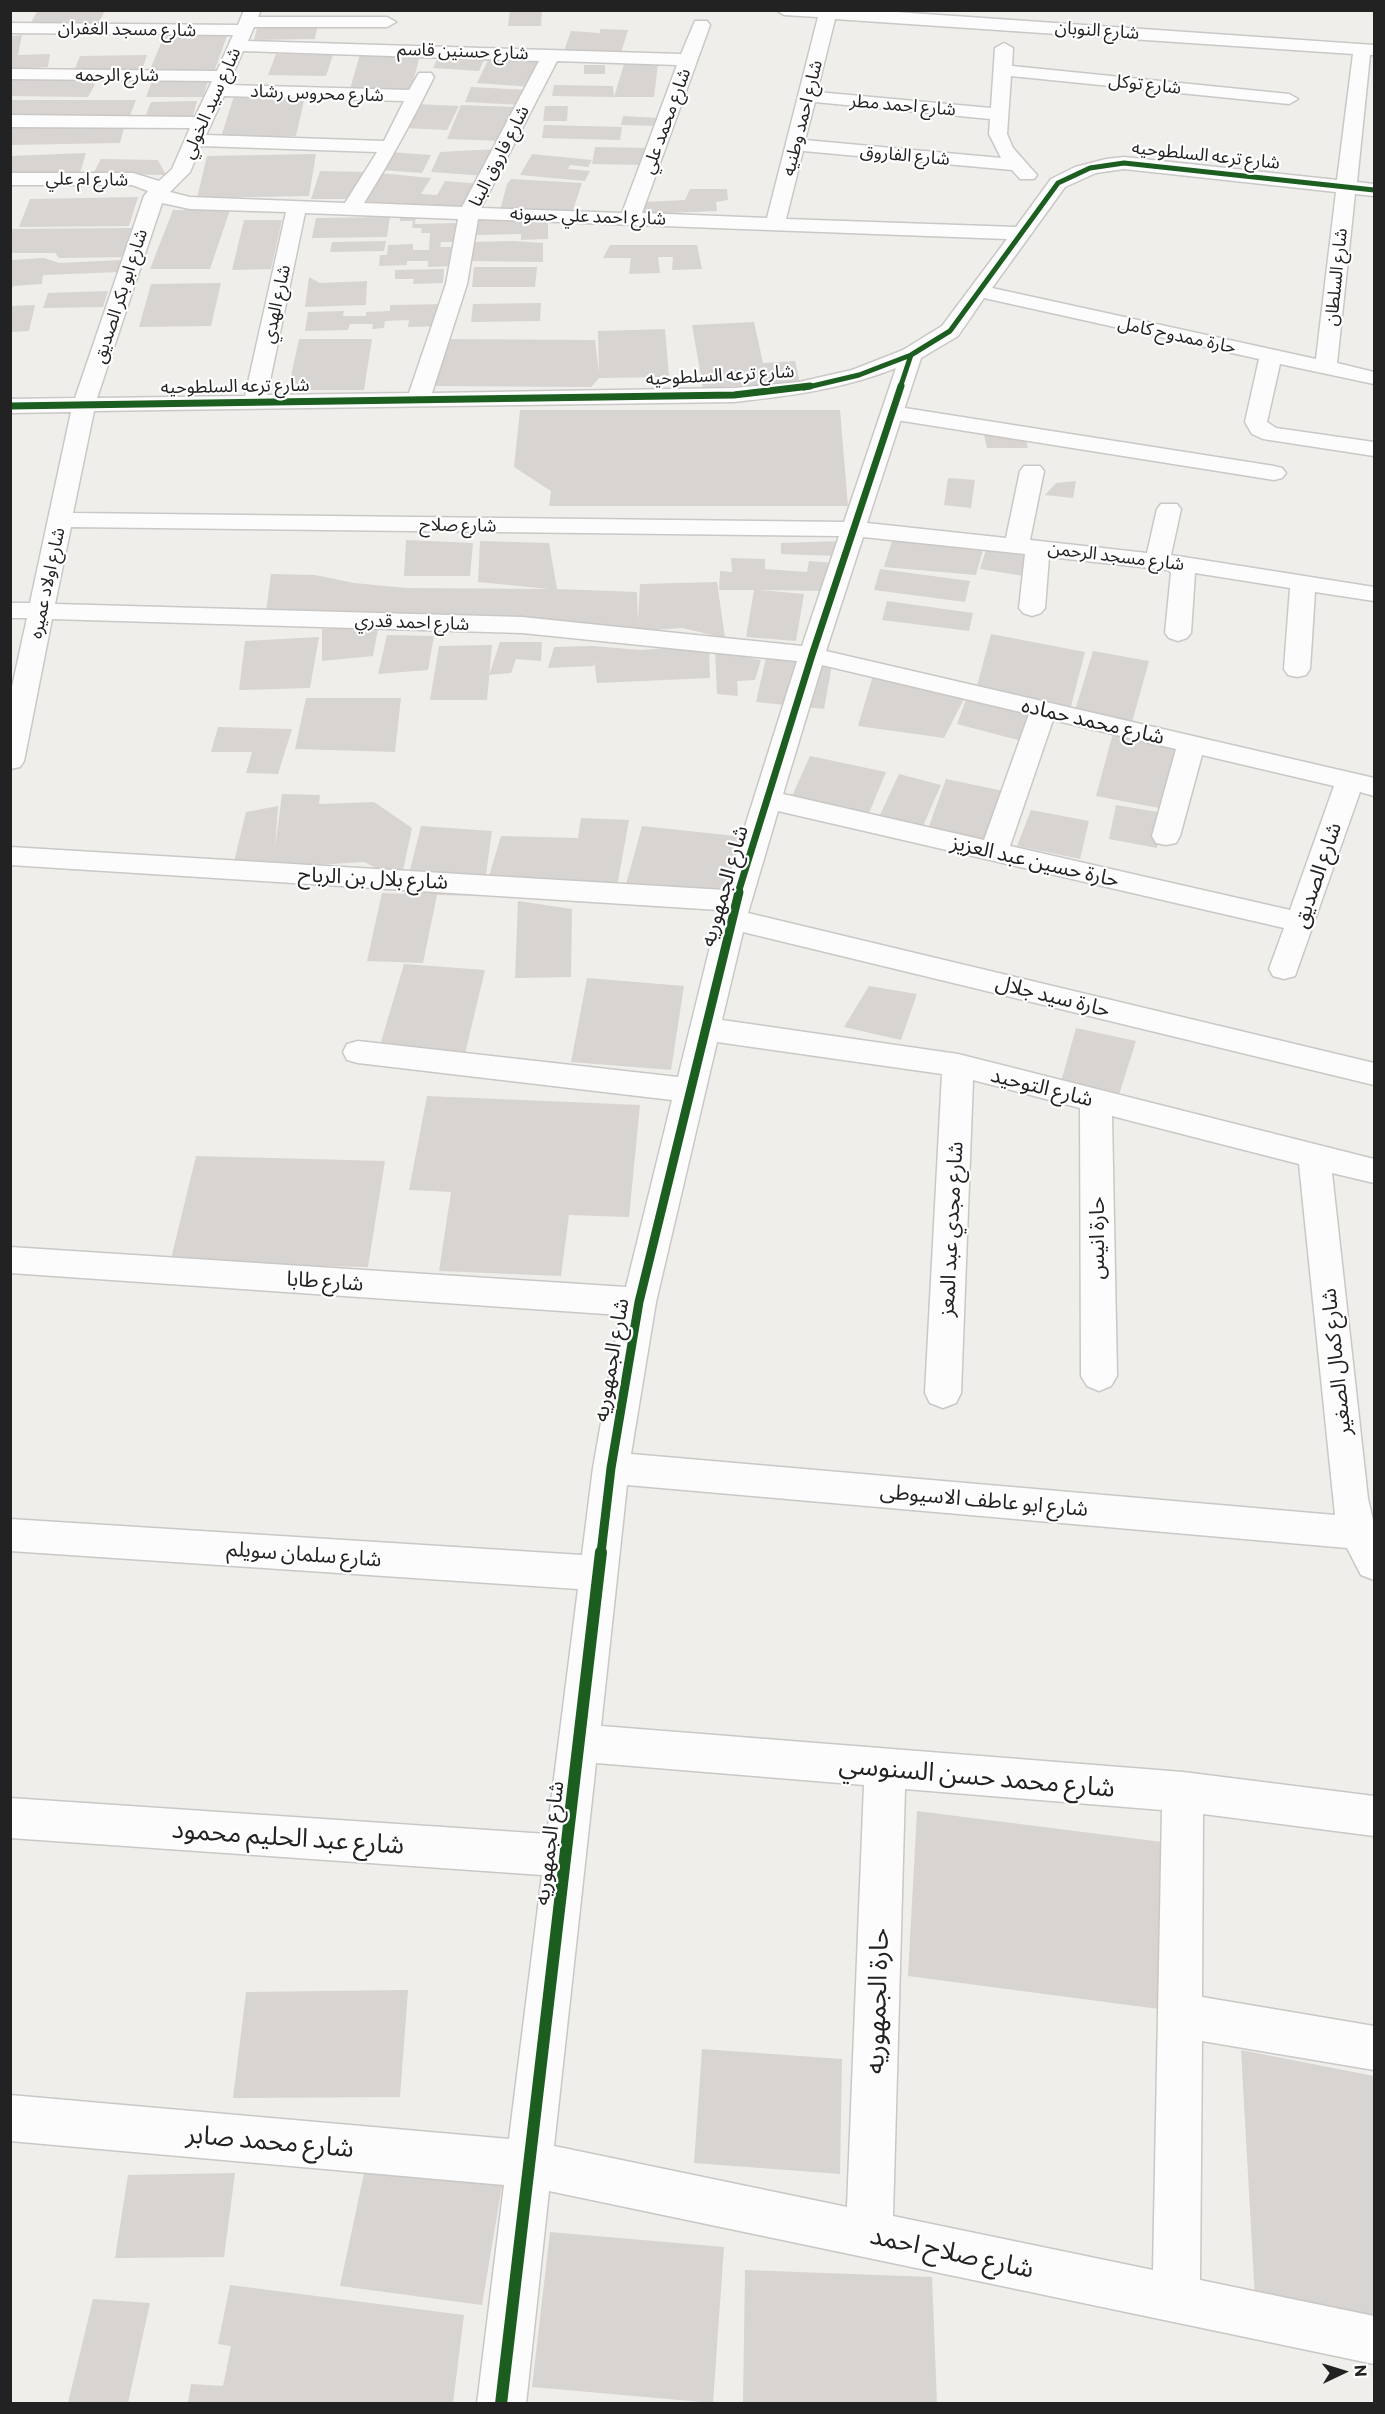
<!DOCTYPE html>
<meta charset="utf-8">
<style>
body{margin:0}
#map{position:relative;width:1385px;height:2414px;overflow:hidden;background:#f0eeeb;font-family:Commissioner,sans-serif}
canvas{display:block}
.frame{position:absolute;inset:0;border:12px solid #222;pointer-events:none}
.north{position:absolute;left:1313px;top:2342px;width:60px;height:60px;-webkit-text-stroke:4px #fff;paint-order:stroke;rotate:86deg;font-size:16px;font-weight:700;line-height:24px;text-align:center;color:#222}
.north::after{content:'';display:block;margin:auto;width:21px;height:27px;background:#222;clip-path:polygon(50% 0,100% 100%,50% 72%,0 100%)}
</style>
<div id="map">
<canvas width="1385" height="2414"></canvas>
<div class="frame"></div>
<div class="north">N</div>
</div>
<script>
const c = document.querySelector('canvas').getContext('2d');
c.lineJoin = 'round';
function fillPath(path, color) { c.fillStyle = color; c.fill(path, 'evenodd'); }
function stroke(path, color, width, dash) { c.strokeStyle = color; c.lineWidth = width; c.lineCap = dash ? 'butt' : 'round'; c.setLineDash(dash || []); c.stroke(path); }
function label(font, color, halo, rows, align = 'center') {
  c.font = font + ' Commissioner,"Noto Sans Arabic",sans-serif'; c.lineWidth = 4.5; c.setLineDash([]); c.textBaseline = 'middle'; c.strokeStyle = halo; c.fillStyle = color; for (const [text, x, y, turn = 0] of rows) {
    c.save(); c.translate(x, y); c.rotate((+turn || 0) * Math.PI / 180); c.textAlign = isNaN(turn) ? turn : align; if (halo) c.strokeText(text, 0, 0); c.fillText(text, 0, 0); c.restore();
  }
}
fillPath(new Path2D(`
 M38,10H105L97,27L29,26Z
 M510,10H542L541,26H508Z
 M318,23L315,39L254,40L258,24Z
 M600,29L628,30L621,53L564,51L571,31L600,33Z
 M22,35L18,55L50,54L48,67L10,69V36Z
 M164,36H227L214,72H149Z
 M276,54L333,55L326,76L268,75Z
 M360,54L420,55L411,90L350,89Z
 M147,55L142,70L74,71L80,56Z
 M438,58L484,60L479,71L433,68Z
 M489,58L547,59L532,87L477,83Z
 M625,61L658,64L654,97H614L552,96L554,85L613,86L614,97Z
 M584,65H605V74H584Z
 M10,79L97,81L88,97L10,96Z
 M152,81H208L203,97H146Z
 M471,87L528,90L522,105L465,102Z
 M234,96H305L296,136L221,137Z
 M10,100H136L129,118H10Z
 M197,101L193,116L145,117L151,102Z
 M416,104L459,106L447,130L404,128Z
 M461,105L515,107L502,141L447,139Z
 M545,106H568L567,121H543Z
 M623,116L659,118L657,126L621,125Z
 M125,124L120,143L10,145V127Z
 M544,125L622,127L620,140L542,138Z
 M595,147L649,148L647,165L592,164Z
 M499,149L486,176L431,172L440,152Z
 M390,152L431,155L422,173L381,170Z
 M86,153L80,173L10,175V156Z
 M316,154L309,196L197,198L207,156Z
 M532,154L592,160L588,167L570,165L568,169L590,171L585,181L520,175Z
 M101,159L158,160L166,175L93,174Z
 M320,171L367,172L354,199H311Z
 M379,173L431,178L421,194L437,195L445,181L482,184L468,210L361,201Z
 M511,179L582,183L572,213L500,210L507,184Z
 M690,189H727L728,200L716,202L717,211L644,214V202L685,200Z
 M138,197L129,226L19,227L30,199Z
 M173,210H230L210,269H150Z
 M390,217L387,237L312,238L316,218Z
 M416,217L415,224L461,223L460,242H441L440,247H456L455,266L428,267V261H407V265L379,266L380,255H387L388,245L413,244V250H429L430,233H421L422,228H412L413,221H400V218Z
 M548,218V239L521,240V234L477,235V219Z
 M244,220H282L271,269L232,270Z
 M135,228L125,257L59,258L55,253H10V229Z
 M386,241L384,251L330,252L332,242Z
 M513,241L543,243V262L470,261L471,242Z
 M610,245H697L702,269L672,270L673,257H658L660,273L629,274L631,258H603Z
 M44,258L59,263L122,260L120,272L43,275L42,284L13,286L10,295V260Z
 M474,267H537L535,287H472Z
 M444,269L443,283L413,284L414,279H395V270Z
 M309,277L320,283L367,281L366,305L305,307Z
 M221,283L211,326L139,327L151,284Z
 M108,291L103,307L43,308L48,293Z
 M541,303L540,321L471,322L473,304Z
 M447,304L445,326L408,327L409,320L385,321L384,328L372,329L373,324H350L348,330L305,331L308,312L344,311L343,316H366V312L390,311V305Z
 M35,305L29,331L10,332V306Z
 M754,322L763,363L795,361L800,383L703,388L692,325Z
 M665,329L669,377L599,378L591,387L433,386L442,339L595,340L599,373L598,331Z
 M299,339H372L364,390H288Z
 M520,410H840L848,506H549L551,491L514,467Z
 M1024,434L1028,448H987L984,435Z
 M948,478L975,480L971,508L944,505Z
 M1076,481L1073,498L1045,495L1056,483Z
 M895,531L984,546L976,575L884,567Z
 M406,540L473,543L470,576H404Z
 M480,541L549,543L557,589L637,592L638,621L640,584L717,582L725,638L682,628L638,631L266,612L271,574L315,575L354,583L407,588L549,589L478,582Z
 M842,541L837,556L781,554V543Z
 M987,546L1042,554L1036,578L980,569Z
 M731,558L765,559V569L807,572L809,561L835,563L824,591L759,590L804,594L796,641L746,637L754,590H719L720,571L732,572Z
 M880,569L970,581L965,602L874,590Z
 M887,601L973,613L969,631L882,620Z
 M322,629H378L373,656L322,661Z
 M991,634L1085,652L1069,714L975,693Z
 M387,635L434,636L428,670L378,674Z
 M319,637L310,688L239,690L245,641Z
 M500,642H542L541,661L516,659L511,673L489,675Z
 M492,645L487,700H430L439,646Z
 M709,645L710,678L597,683L594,660V666L548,668L554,647L593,646L641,650Z
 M715,651L761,660L755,680L737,681L738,696L717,694Z
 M1093,651L1149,661L1131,726L1073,717Z
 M767,653L833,660L824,709L756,702Z
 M874,672L965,697L944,738L858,726Z
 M968,694L1041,712L1029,743L957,724Z
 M306,698H401L395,752L295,749Z
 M218,727L292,729L278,774L246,773L252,752H211Z
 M1114,729L1184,741L1169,810L1096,796Z
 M810,756L886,772L869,813L792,796Z
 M899,774L941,785L922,828L879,817Z
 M946,779L1013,793L997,844L928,829Z
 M282,794L320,795L319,804L374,802L412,828L401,880L364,862L232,870L246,812L278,806L275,848Z
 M1116,805L1164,813L1157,848L1109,839Z
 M1031,810L1089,821L1080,859L1017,846Z
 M581,818L629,820L617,887L483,896L437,895L423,963L367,961L382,893L404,894L421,826L492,831L483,896L501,836L578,838Z
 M642,826L745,837L729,893L625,888Z
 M518,901L572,909L571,977L515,978Z
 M404,964L485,970L464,1058L378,1052Z
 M587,978L684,986L671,1070L571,1062Z
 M869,986L917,994L901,1040L844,1027Z
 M1076,1028L1136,1041L1118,1098L1061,1082Z
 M427,1096L640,1105L629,1217L569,1215L561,1276L439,1271L451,1192L409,1190Z
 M196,1156L385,1161L368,1267L170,1263Z
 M917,1811L1162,1842L1166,2010L908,1976Z
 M408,1990L400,2097L233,2098L246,1992Z
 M702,2049L842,2059L840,2174L694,2163Z
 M1241,2050L1374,2076V2315L1255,2299Z
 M366,2164L504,2174L482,2305L340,2286Z
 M235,2173L224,2257L115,2258L128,2175Z
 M550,2232L724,2247L713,2403L532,2387Z
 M745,2270L932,2277L937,2403H743Z
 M230,2285L464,2315L453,2403H188L191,2384L223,2386L231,2346L218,2344Z
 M93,2299L150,2303L128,2403H68Z`), '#d7d4d2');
const lane = new Path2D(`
 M892,406L1274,466L1282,468L1286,473L1282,478L1274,480L884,418L881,413L884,408Z`);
const street = new Path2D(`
 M244,10H261L258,17H387L396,22L387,27H254L248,41L681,54L695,21H707L710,25L642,213L767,218L818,17L784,15L776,10H867L1374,45V55H1370L1357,182L1374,184V196L1355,194L1337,363L1374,372V384L1280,364L1267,422L1276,428L1374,442V456L1263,439L1252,434L1245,422L1259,359L984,298L958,336L921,358L867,523L1006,538L1020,471L1024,466H1040L1044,471L1030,540L1147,553L1157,509L1161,504H1177L1181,509L1171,555L1374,587V601L1315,592L1310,669L1306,675L1297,677L1288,675L1284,669L1290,588L1195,573L1191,633L1187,638L1178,641L1169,638L1165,633L1171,573L1168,570L1049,557L1045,608L1041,613L1032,616L1023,613L1019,608L1025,554L863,537L826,651L1374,778V796L1360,792L1295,976L1284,979L1273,976L1269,969L1284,928L778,811L748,913L1374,1063V1085L743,932L722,1020L958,1054L1374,1159V1183L1332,1173L1368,1499L1374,1524V1580L1361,1575L1347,1548L627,1485L601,1726L1183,1772L1374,1796V1836L1203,1814L1202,1997L1374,2026V2070L1202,2041L1200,2280L1374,2316V2364L549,2191L526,2404H477L504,2185L10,2141V2095L509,2139L542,1875L10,1838V1798L547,1834L578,1589L10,1551V1519L582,1555L593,1468L620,1315L10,1273V1247L626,1287L672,1100L358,1063L347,1060L343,1052L347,1044L358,1041L678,1077L719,910L10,865V847L725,890L797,661L522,633L52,619L24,761L20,767L10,769V696L27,618H10V603H30L71,412L10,413V399L75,398L144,196L148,191L132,185H10V173H133L159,181L172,169L190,128L10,127V115L195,117L212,81L10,79V69L217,71L233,35L10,33V23L238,25ZM835,19L1353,54L1337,180L1124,157L1106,159L1075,167L1051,179L1016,227L786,219L803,151L1012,170L1020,179H1034L1037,175L1013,148L1007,134L1011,76L1289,104L1298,99L1289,94L1012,66L1013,48L1004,43L995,48L991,108L817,92ZM243,51L539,61L462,207L364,203C390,162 413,119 434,77L431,73H419L409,90L228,85ZM557,61L677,65L622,213L481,208ZM224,96L404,101L384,141L206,135ZM815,102L990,119L989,134L1001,158L805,140ZM201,146L377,152L345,203L190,197L170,192L190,172ZM1124,169L1336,192L1316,359L992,288L1065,187L1096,173ZM162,203L190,209L286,212L245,396L97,398ZM305,213L458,219L446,284L409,393L267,395ZM478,219L1007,239L942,326L903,350L852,370L799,382L734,388L432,393L467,284ZM896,368L844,522L73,513L94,411L734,402C790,396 843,389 896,368ZM71,527L839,536L802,646L522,617L55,604ZM822,665L1029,714L984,840L783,794ZM1053,720L1176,749L1152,836L1156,843L1166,845L1176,843L1180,836L1202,755L1334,786L1290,910L1010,846ZM717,1042L942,1074L925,1393L930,1403L943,1408L956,1403L961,1393L973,1080L1080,1108L1081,1376L1087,1386L1099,1391L1111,1386L1117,1376L1112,1116L1299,1164L1335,1515L631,1454L656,1302ZM596,1763L864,1785L847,2207L554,2146ZM905,1789L1162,1810L1153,2270L893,2216Z`);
stroke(lane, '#c9c8c7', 3);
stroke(street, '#c9c8c7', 3);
fillPath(lane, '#fdfcfc');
fillPath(street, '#fdfcfc');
stroke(new Path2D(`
 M804,388L859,375L911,355L950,331L1058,183L1090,168L1124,163L1374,190
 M900,388L911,355`), '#1b5e20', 5);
stroke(new Path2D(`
 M10,406L734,395L810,386
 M738,893L812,655L901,386`), '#1b5e20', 7);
stroke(new Path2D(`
 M601,1553L611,1468L639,1302L739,892`), '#1b5e20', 9);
stroke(new Path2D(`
 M501,2404L601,1552`), '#1b5e20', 12);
label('18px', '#222', '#fff', [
 ["شارع مسجد الغفران",127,29,1],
 ["شارع النوبان",1097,30,4],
 ["شارع حسنين قاسم",463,51,2],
 ["شارع الرحمه",117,75],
 ["شارع توكل",1145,84,6],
 ["شارع محروس رشاد",317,93,2],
 ["شارع سيد الخولي",211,103,-66],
 ["شارع احمد مطر",903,105,5],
 ["شارع احمد وطنيه",802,118,-76],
 ["شارع محمد علي",666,121,-70],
 ["شارع الفاروق",905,155,5],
 ["شارع ترعه السلطوحيه",1206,155,6],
 ["شارع فاروق البنا",499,156,-63],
 ["شارع ام علي",87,179,1],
 ["شارع احمد علي حسونه",588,216,2],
 ["شارع السلطان",1336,277,-84],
 ["شارع ابو بكر الصديق",120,296,-72],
 ["شارع الهدي",276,304,-78],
 ["حارة ممدوح كامل",1177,335,12],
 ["شارع ترعه السلطوحيه",720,375,-3],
 ["شارع ترعه السلطوحيه",235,386,-1],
 ["شارع صلاح",458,525,1],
 ["شارع مسجد الرحمن",1116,556,7],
 ["شارع اولاد عميره",47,583,-78],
 ["شارع احمد قدري",412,622,2]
]);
label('21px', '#222', '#fff', [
 ["شارع محمد حماده",1093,721,13],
 ["حارة حسين عبد العزيز",1035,861,13],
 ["شارع الصديق",1317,875,-71],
 ["شارع بلال بن الرباح",373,878,3],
 ["شارع الجمهوريه",724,886,-74],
 ["حارة سيد جلال",1053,996,14],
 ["شارع التوحيد",1042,1087,14],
 ["شارع مجدي عبد المعز",951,1229,-87],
 ["حارة انيس",1097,1238,-90],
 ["شارع طابا",325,1281,4],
 ["شارع الجمهوريه",611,1360,-80],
 ["شارع كمال الصغير",1336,1362,-96],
 ["شارع ابو عاطف الاسيوطى",984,1500,5],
 ["شارع سلمان سويلم",304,1554,4],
 ["شارع الجمهوريه",549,1843,-83]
]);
label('26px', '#222', '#fff', [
 ["شارع محمد حسن السنوسي",977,1776,5],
 ["شارع عبد الحليم محمود",288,1837,4],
 ["حارة الجمهوريه",877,2001,-88],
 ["شارع محمد صابر",270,2141,5],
 ["شارع صلاح احمد",952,2252,12]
]);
</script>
